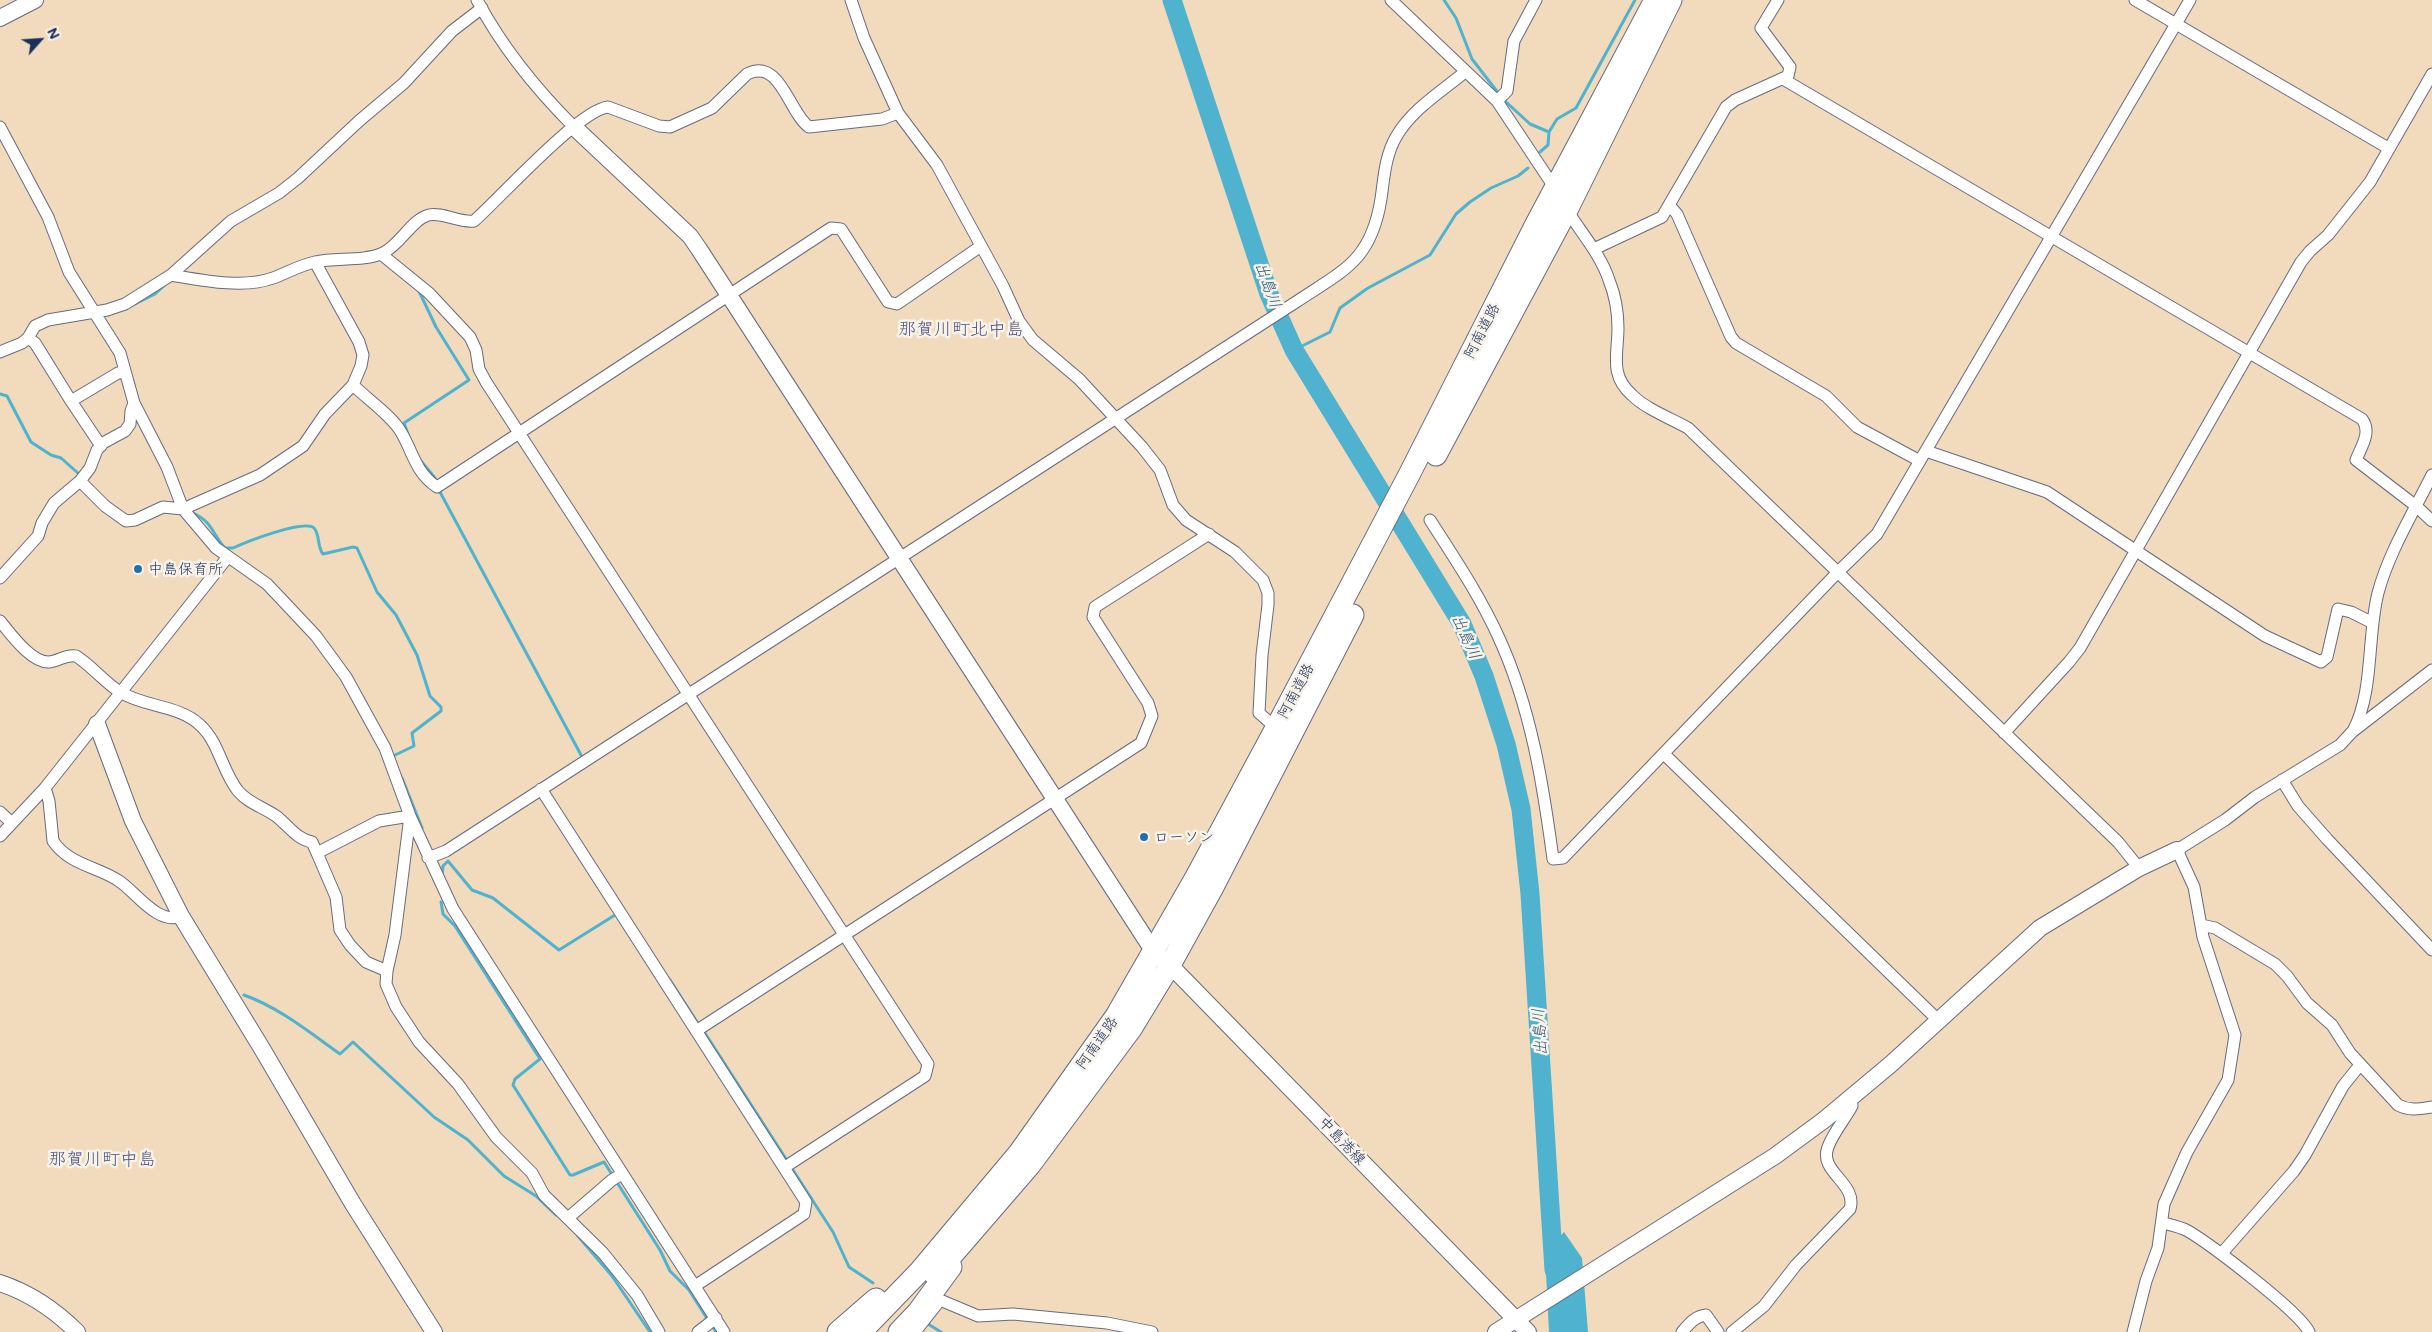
<!DOCTYPE html>
<meta charset="utf-8">
<style>
body{margin:0}
#map{position:relative;width:2432px;height:1332px;overflow:hidden;background:#f2dbbc;font-family:Mali,sans-serif}
canvas{display:block}
.north{position:absolute;left:15px;top:15px;width:50px;height:50px;-webkit-text-stroke:4px #f7f3e8;paint-order:stroke;rotate:64deg;font-size:14px;font-weight:700;line-height:20px;text-align:center;color:#1b2f5e}
.north::after{content:'';display:block;margin:auto;width:18px;height:22px;background:#1b2f5e;clip-path:polygon(50% 0,100% 100%,50% 72%,0 100%)}
</style>
<div id="map">
<canvas width="2432" height="1332"></canvas>
<div class="north">N</div>
</div>
<script>
const c = document.querySelector('canvas').getContext('2d');
c.lineJoin = 'round';
function fillPath(path, color) { c.fillStyle = color; c.fill(path, 'evenodd'); }
function stroke(path, color, width, dash) { c.strokeStyle = color; c.lineWidth = width; c.lineCap = dash ? 'butt' : 'round'; c.setLineDash(dash || []); c.stroke(path); }
function label(font, color, halo, rows, align = 'center') {
  c.font = font + ' Mali,"Klee One",sans-serif'; c.lineWidth = 5; c.setLineDash([]); c.textBaseline = 'middle'; c.strokeStyle = halo; c.fillStyle = color; for (const [text, x, y, turn = 0] of rows) {
    c.save(); c.translate(x, y); c.rotate((+turn || 0) * Math.PI / 180); c.textAlign = isNaN(turn) ? turn : align; if (halo) c.strokeText(text, 0, 0); c.fillText(text, 0, 0); c.restore();
  }
}
fillPath(new Path2D(`
 M1564,1232L1582,1258L1588,1332H1549L1545,1253Z`), '#4fb2ce');
stroke(new Path2D(`
 M1444,0L1456,18L1472,59L1499,94
 M1505,101L1530,124L1549,132L1548,145L1540,152
 M1549,132L1557,119L1576,108L1635,0
 M133,305L155,294L167,283
 M1294,350L1330,332L1340,308L1368,288L1430,255L1456,214L1470,202L1491,188L1518,176L1528,168
 M0,394L7,396L31,442L51,455L61,458L79,474
 M408,434L404,423L469,380L436,327L418,289
 M421,461L435,478
 M440,492L581,755
 M193,513C213,522 212,534 225,548H233C246,542 304,519 314,528C320,534 317,547 323,554L353,547L357,548L377,592L396,615L417,655L430,696L441,707V711L412,733L414,746L393,756L394,759
 M402,778L422,828
 M442,877L443,866L448,861L472,890L493,898L559,950L615,915
 M441,902L443,914L455,926L540,1059L515,1079L513,1085L570,1175H573L604,1162L660,1250L670,1271L689,1290L708,1320
 M670,980L699,1025
 M244,995C280,1008 309,1032 340,1054L353,1042L434,1117L468,1140L504,1176L536,1196L556,1215
 M703,1030L788,1162
 M791,1167L833,1232L849,1267L873,1283
 M578,1236L612,1276L650,1332
 M928,1324L941,1332
 M712,1325L716,1332`), '#4fb2ce', 3);
stroke(new Path2D(`
 M1172,0L1269,294L1294,350L1462,624L1484,676L1506,744L1521,809L1530,894L1554,1270`), '#4fb2ce', 19);
const street = new Path2D(`
 M477,0C502,47 537,90 574,127
 M851,0L864,38L898,113L937,165L1003,286L1019,321L1033,340L1079,379L1142,447L1160,470L1173,505L1186,520L1235,552L1263,580L1268,593V605L1262,655L1259,713L1276,728
 M1391,0L1497,101L1556,190
 M2135,0L2388,148
 M1783,79L2362,419C2372,432 2361,447 2356,460L2416,506L2432,521
 M1497,101L1507,91L1514,41L1536,0
 M0,127L48,217L69,272L120,353L134,403L167,467L183,509L216,548L267,584L285,603L316,636L346,677L385,748L410,816L453,909L724,1332
 M1670,206L1677,214L1731,337L1736,343L1826,396L1857,427L1920,461
 M1566,208C1580,232 1600,253 1609,280C1615,295 1618,312 1618,328C1618,354 1609,375 1632,395C1646,409 1670,418 1688,428L2118,842L2139,868
 M1594,249L1662,217L1726,107L1735,100L1788,76L1790,67L1761,28L1778,0
 M381,254L429,293L470,337L476,350L479,369L486,382L928,1064L925,1076L785,1167
 M171,275C201,280 243,289 273,278C287,273 300,265 315,262C336,257 363,262 383,253C400,245 412,219 429,215C443,212 459,223 474,221C500,198 579,110 608,107L659,126L670,127L712,108L747,74C780,57 789,113 809,127L882,119L898,113
 M28,338L35,343L71,401
 M0,352L22,343L28,338L35,326L48,320L107,310L125,304L171,275L231,221L279,193L298,178L359,121L404,83L452,31L482,8
 M353,385C366,398 392,416 401,432C413,452 415,472 437,487L831,228L841,229L888,302L897,304L981,246
 M101,446L71,401L118,373L125,372
 M1926,451L2047,492L2265,636L2321,662L2327,657L2338,609L2351,612L2373,623
 M80,481L105,506L126,521L135,520L163,507L183,509L260,475L303,446L325,414L353,385L361,366L363,355L359,342L315,262
 M1430,520C1455,559 1480,596 1499,638C1531,708 1543,784 1553,859L1563,858L1837,573L1877,534L2190,0
 M0,578L38,536L42,523L54,503L80,481L90,468L97,450L103,443L125,431L130,424L131,411L134,403
 M0,621C10,633 31,663 49,662C59,661 66,654 76,656C92,666 104,682 120,692C144,707 179,705 200,725C219,742 222,771 238,791C248,803 263,807 276,816C288,825 296,839 312,842L317,853
 M2353,731C2374,692 2367,636 2378,593C2389,552 2413,513 2432,475
 M2004,733L2069,662L2080,648L2301,262L2310,251L2328,235L2370,182L2432,74
 M1664,754L1939,1021
 M2282,780L2298,806L2327,839L2432,950
 M45,788L49,801L53,841C69,865 99,867 119,881C135,891 158,926 181,916
 M541,789L806,1202L804,1214L695,1286
 M0,812L12,823
 M0,836L45,788L227,558
 M428,858L446,851L1296,302C1344,270 1371,261 1381,199C1384,178 1385,156 1396,137C1411,110 1442,91 1465,72
 M2201,925L2215,928L2275,964L2287,976L2307,1003L2332,1025L2350,1053L2398,1105C2410,1111 2419,1109 2432,1107
 M387,971L366,962L350,945L340,930L336,897L317,853L379,821L410,816L395,935L387,971L386,984L396,1007L419,1042L458,1084L496,1137L532,1173L544,1195L603,1253L637,1295L659,1332
 M696,1031L1141,743L1152,716L1148,703L1093,617L1095,607L1209,534
 M568,1218L612,1180L622,1174
 M2163,1223C2171,1225 2181,1227 2188,1231C2210,1244 2300,1312 2309,1332
 M2222,1253L2294,1171L2305,1155L2343,1086L2360,1065
 M698,1332L716,1318
 M915,1332L940,1300L978,1316L1013,1314L1107,1323L1152,1332
 M1682,1332C1689,1324 1695,1316 1706,1315L1718,1332
 M1732,1332L1764,1306L1796,1265L1850,1209C1858,1183 1818,1172 1828,1147C1833,1133 1845,1119 1852,1106L1851,1098
 M2133,1332L2146,1281L2158,1248L2164,1204L2187,1152L2228,1080L2235,1035L2203,937L2194,887L2177,850L2225,820L2255,797L2340,745L2352,732L2432,670`);
const secondary = new Path2D(`
 M0,18L35,0
 M574,127L690,236L699,249L1154,952L1170,965L1528,1332
 M97,724L133,821L181,916L261,1047L353,1204L434,1332
 M0,1283C30,1293 55,1310 77,1332
 M1496,1332L1775,1156L1824,1120L1891,1064L2040,928L2139,868L2177,850`);
const highway = new Path2D(`
 M1436,455L1567,210L1671,0
 M935,1275L1030,1165L1131,1029L1170,965L1212,889L1353,615
 M838,1332L876,1299
 M861,1332L920,1271L1019,1153L1116,1016L1196,877L1276,728L1410,473L1536,224L1655,0
 M899,1332L918,1312L951,1267`);
stroke(street, '#666b7f', 13);
stroke(secondary, '#666b7f', 18);
stroke(highway, '#666b7f', 23);
stroke(street, '#fff', 11);
stroke(secondary, '#fff', 16);
stroke(highway, '#fff', 21);
for (const [x, y, r, color] of [
 [138,569,5,"#1f6fb2"],
 [1144,837,5,"#1f6fb2"]
]) { const dot = new Path2D(); dot.arc(x, y, r, 0, 2 * Math.PI); c.fillStyle = color; c.fill(dot); stroke(dot, '#f7f3e8', 2); }
label('15px', '#1b2f5e', '#f7f3e8', [
 ["阿南道路",1482,331,-63],
 ["阿南道路",1296,691,-62],
 ["阿南道路",1097,1043,-55],
 ["中島港線",1342,1141,46]
]);
label('15px', '#1b2f5e', '#f7f3e8', [
 ["中島保育所",148,569],
 ["ローソン",1154,837]
], 'left');
label('italic 16px', '#2b5680', '#f7f3e8', [
 ["出島川",1268,285,70],
 ["出島川",1466,637,65],
 ["出島川",1540,1032,-94]
]);
label('18px', '#525485', '#f7f3e8', [
 ["那賀川町北中島",961,329],
 ["那賀川町中島",102,1159]
]);
</script>
